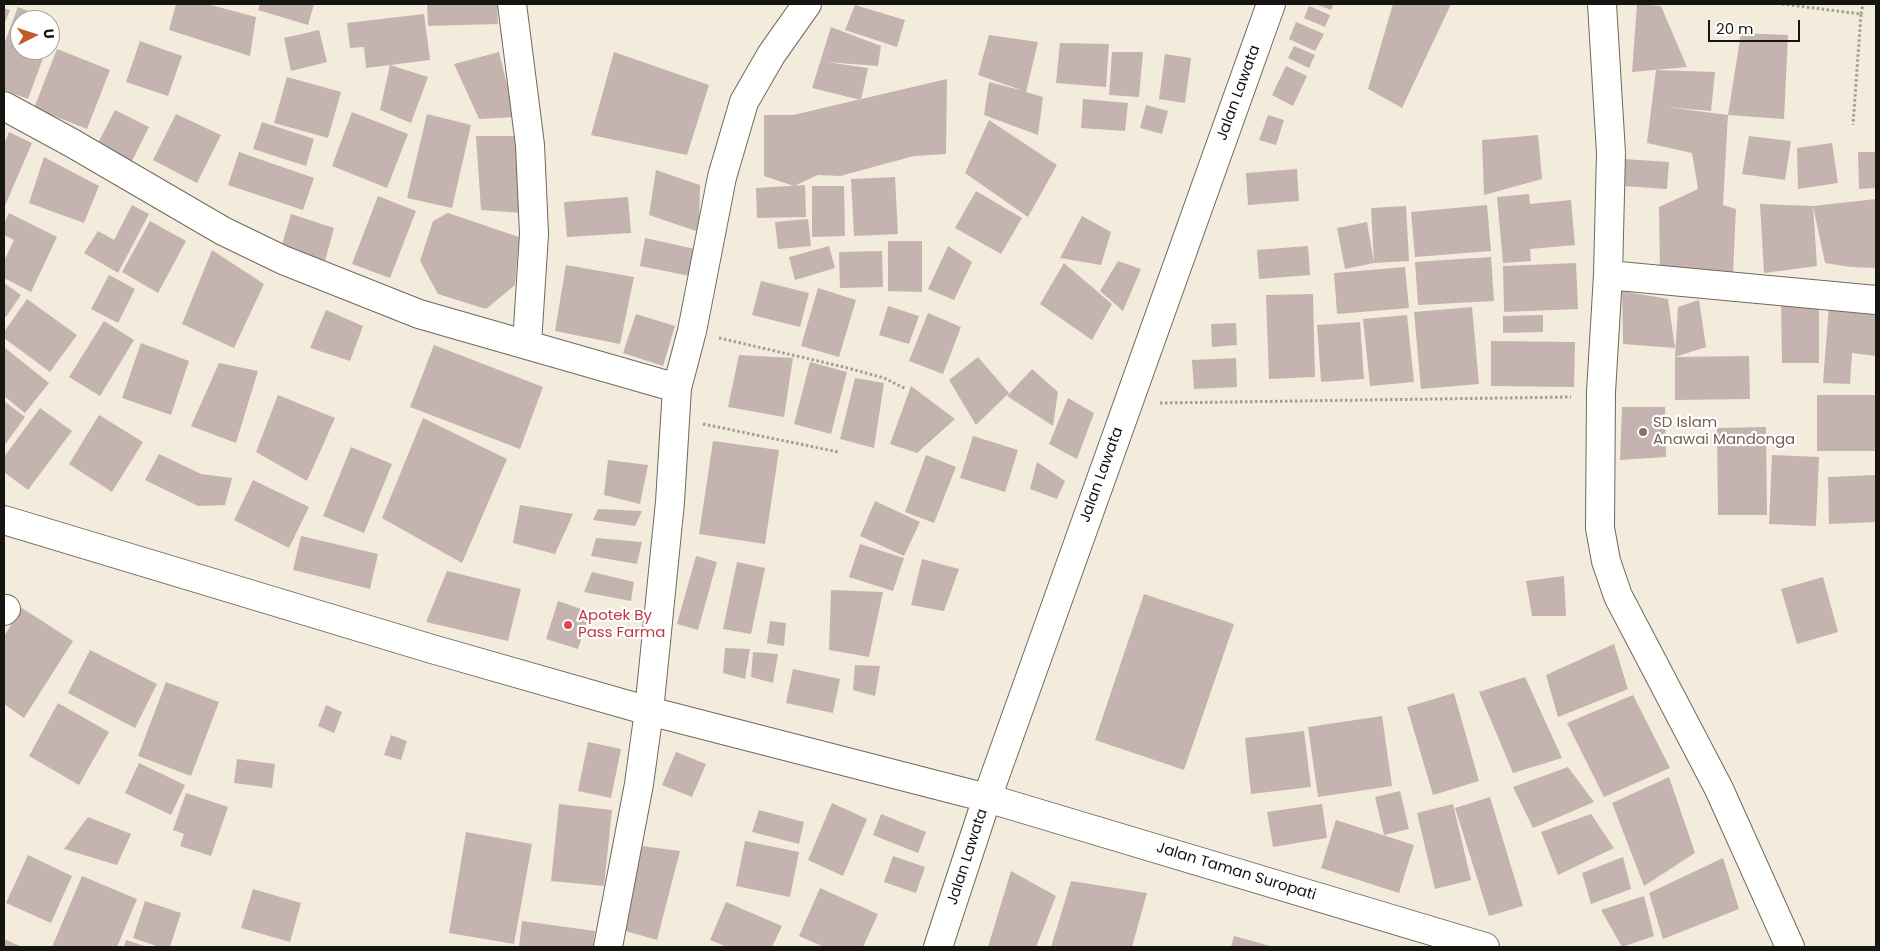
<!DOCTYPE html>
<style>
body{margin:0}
#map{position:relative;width:1880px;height:951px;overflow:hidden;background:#f3ecdc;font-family:Poppins,sans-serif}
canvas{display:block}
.frame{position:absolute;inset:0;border:5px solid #17150f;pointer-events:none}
.north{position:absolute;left:10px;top:10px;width:50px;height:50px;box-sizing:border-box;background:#fff;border:1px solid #a2a19f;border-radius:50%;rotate:85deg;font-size:14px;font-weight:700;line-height:20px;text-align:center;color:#17150f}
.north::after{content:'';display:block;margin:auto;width:18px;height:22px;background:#bf5b27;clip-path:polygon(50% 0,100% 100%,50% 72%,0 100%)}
.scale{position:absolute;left:1708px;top:20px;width:92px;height:22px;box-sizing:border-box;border:2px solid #17150f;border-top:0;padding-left:6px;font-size:15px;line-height:18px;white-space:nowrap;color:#17150f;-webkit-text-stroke:4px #fff;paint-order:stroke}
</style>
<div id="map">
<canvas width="1880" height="951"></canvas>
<div class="frame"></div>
<div class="north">U</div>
<div class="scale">20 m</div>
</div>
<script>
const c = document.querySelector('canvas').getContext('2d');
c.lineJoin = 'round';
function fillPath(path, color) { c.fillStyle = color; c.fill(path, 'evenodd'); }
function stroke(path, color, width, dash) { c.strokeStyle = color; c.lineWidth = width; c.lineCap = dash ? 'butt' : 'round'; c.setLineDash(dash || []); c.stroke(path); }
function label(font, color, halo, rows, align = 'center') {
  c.font = font + ' Poppins,sans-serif'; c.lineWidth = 4.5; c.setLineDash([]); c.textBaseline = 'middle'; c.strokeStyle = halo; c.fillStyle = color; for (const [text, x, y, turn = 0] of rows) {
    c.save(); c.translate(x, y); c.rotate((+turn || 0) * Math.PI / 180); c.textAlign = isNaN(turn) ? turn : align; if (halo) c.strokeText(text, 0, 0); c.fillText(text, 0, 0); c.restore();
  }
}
fillPath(new Path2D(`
 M176,4H207L256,17L250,56L169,30Z
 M260,4H314L308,25L258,10Z
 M427,4H497L498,24L428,26Z
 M1316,4H1334L1331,10Z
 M1393,4H1451L1402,108L1368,89Z
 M1637,4L1661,6L1687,67L1632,72Z
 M855,5L905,20L897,47L845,30Z
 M1309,6L1330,15L1325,27L1304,18Z
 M18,7L57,22L50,40V20H20V50H46L28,99L4,90V44Z
 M4,8L10,10L4,25Z
 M424,14L430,60L366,68L364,47L350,48L347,23Z
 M1296,22L1324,34L1315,51L1289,39Z
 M831,27L881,46L878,66L826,62L868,68L861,100L812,88Z
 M319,30L327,62L291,71L284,38Z
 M1741,33L1788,35L1784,119L1728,115Z
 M989,35L1038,42L1026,92L1043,97L1038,135L984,115L989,82L1024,91L978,75Z
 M140,41L182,56L168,96L126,82Z
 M1060,43L1109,44L1106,87L1056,83Z
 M1294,46L1315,55L1309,68L1288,58Z
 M57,49L110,70L87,129L34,108Z
 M499,52L515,117L479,119L454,64Z
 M614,52L709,85L687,155L591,135Z
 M1112,52H1143L1139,97L1109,95Z
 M1165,54L1191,58L1185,103L1159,99Z
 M390,65L428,77L411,123L380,110Z
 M1286,66L1307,76L1293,106L1272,95Z
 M1656,70L1715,72L1711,111L1666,107L1728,115L1723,205L1736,209L1733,274L1660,272L1659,207L1698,189L1692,153L1647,143Z
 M287,77L341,92L328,138L274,123Z
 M947,79L946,154L914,156L840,176L818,175L794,186L764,176V115H793Z
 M1083,99L1128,103L1125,131L1081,128Z
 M1146,105L1168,111L1162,134L1140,128Z
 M115,110L149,127L131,163L97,145Z
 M352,112L408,134L387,188L332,166Z
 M176,114L221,135L197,183L153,160Z
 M427,114L471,125L452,208L407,198Z
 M1268,115L1284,120L1276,145L1259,140Z
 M989,120L1057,165L1028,217L965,173Z
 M262,122L314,139L306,166L253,149Z
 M9,132L32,143L4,208V144Z
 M1538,135L1542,179L1484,195L1482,140Z
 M476,136H518L523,213L481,210Z
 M1749,136L1791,141L1785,180L1742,174Z
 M1832,143L1838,183L1798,189L1797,148Z
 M239,152L314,178L303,210L228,185Z
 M1858,152H1876V188L1859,189Z
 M44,157L99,186L84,223L29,203Z
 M1624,159L1669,162L1667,189L1622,186Z
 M1297,169L1299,201L1248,205L1246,173Z
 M656,170L700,185L699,232L649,215Z
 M895,177L898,234L854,236L851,179Z
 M805,185L806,217L757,218L756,188Z
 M812,186H844L845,236L812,237Z
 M976,191L1022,218L1001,254L955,228Z
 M1529,194L1530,204L1571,200L1575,245L1530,249L1531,261L1503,263L1497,197Z
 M378,196L416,211L390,278L352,264Z
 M628,197L631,233L567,237L564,202Z
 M1876,199V268L1851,267L1825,263L1813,206Z
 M1760,204L1813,206L1817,266L1764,273Z
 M132,205L149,214L118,273L84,253L98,231L114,240Z
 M1487,205L1491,251L1415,257L1411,212Z
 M1406,206L1409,261L1374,263L1371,208Z
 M9,213L57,237L31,292L4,278V261L14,240L4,235V224Z
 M448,213L519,237L515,285L486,309L438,294L420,261L433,221Z
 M291,214L334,228L325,261L281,248Z
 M1082,216L1111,232L1101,265L1060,258Z
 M808,219L811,246L778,249L775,222Z
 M150,221L186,241L158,293L122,272Z
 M1367,222L1374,263L1345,269L1337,228Z
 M645,238L695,249L690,276L640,266Z
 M888,241H922V292L888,291Z
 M829,246L835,268L795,280L789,257Z
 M948,246L972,262L954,300L928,289Z
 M1308,246L1310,275L1259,279L1257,250Z
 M212,250L264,284L234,348L182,324Z
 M882,251L883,287L840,288L839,252Z
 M1491,257L1494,301L1418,305L1415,262Z
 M1118,261L1141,269L1123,311L1100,291Z
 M1064,263L1112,304L1092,340L1040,304Z
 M1576,263L1578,309L1504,312L1503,266Z
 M566,265L634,277L620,344L555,331Z
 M1405,267L1409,308L1337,314L1334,273Z
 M109,275L135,289L118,323L91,309Z
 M761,281L809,293L800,327L752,315Z
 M4,283L21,295L6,317L4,315Z
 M818,288L856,300L839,357L801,346Z
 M1622,291L1668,299L1675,348L1623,344Z
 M1313,294L1315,377L1269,379L1266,295Z
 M27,299L77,335L50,372L4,338V332Z
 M1699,300L1706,347L1675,357L1678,307Z
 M1781,301H1819V363H1782Z
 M1829,305L1876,309V356L1852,353L1850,384L1823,383Z
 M888,306L919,316L909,344L879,335Z
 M1472,307L1479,384L1421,389L1414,312Z
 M326,310L363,326L350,361L310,348Z
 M928,313L961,327L943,374L909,361Z
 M636,314L675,326L663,366L623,353Z
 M1407,315L1414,382L1370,386L1363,319Z
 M1543,315V332L1503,333V316Z
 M104,321L134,340L100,396L69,377Z
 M1360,322L1364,379L1321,382L1317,325Z
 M1236,323L1237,345L1212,347L1211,324Z
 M1491,341L1575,342L1574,387L1491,386Z
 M141,343L189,361L171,415L122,398Z
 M434,345L543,387L520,449L410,407Z
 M4,347L49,383L25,413L4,396Z
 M739,355L793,358L784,417L728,407Z
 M1749,356L1750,399L1675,400V357Z
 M978,357L1009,393L976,425L949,380Z
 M1236,358L1237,387L1194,389L1192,360Z
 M810,362L847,372L831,434L794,424Z
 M219,363L258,371L236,443L191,426Z
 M1032,369L1058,392L1053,426L1007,396Z
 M855,378L884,383L874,448L840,439Z
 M911,386L955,419L917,453L890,444Z
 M278,395L335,418L307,481L256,452Z
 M1817,395H1876V451H1817Z
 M1068,398L1094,413L1077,459L1049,444Z
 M4,401L25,417L4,446Z
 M1622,407H1665L1666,457L1620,460Z
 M40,408L72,431L28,490L4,472V457Z
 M99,415L143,442L112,492L69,464Z
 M423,418L507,459L462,563L382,518Z
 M1766,427L1767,515H1718L1717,428Z
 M973,436L1018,450L1005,492L960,478Z
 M713,441L779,450L765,544L699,534Z
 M351,447L392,464L364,533L323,516Z
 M159,454L201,474L232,478L225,505L198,506L145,480Z
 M926,455L956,467L934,523L905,512Z
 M1772,455L1819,457L1816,526L1769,524Z
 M608,460L648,465L640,504L604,495Z
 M1037,462L1065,481L1057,499L1030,489Z
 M1876,475V522L1829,524L1828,477Z
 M253,480L309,507L289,548L234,520Z
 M875,501L920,522L904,556L860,536Z
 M520,505L573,514L555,554L513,543Z
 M598,509L642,511L635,526L593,520Z
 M301,536L378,554L370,589L293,570Z
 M596,538L642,542L637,564L591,556Z
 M860,544L904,558L893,591L849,577Z
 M696,556L717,562L698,630L677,624Z
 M922,559L959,569L944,611L911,605Z
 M737,562L765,568L751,634L723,629Z
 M447,571L521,589L508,641L426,622Z
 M592,572L634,582L631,601L584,592Z
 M1564,576L1566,616H1532L1526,581Z
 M1823,577L1838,632L1797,644L1781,589Z
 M831,590L883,592L869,657L829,650Z
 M1144,594L1234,624L1184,770L1095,740Z
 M558,601L590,612L578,649L546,639Z
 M22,608L73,641L24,718L4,704V636Z
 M770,621L786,623L784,646L767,643Z
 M1614,644L1628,689L1558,717L1546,675Z
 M725,648L750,649L745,679L723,673Z
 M90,650L157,684L135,728L68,693Z
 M753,652L778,654L773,683L751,677Z
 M855,665L880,666L875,696L853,690Z
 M793,669L840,679L833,713L786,703Z
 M1525,677L1562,758L1513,773L1479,692Z
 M166,682L219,702L191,776L138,756Z
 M1454,693L1479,781L1433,795L1407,707Z
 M1633,695L1670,768L1604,797L1567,723Z
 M58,703L109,732L79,785L29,756Z
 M326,705L342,712L334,733L318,726Z
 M1382,716L1392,786L1318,797L1308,727Z
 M1304,731L1311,787L1251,794L1245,738Z
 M391,735L407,741L401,760L384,755Z
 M588,742L621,749L611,798L578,791Z
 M676,752L706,764L692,797L662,785Z
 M237,759L275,764L272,788L234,783Z
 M139,763L185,785L171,815L125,793Z
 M1568,767L1594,802L1533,828L1513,787Z
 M1669,777L1695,853L1644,886L1612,803Z
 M1400,791L1409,829L1384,835L1375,797Z
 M186,793L228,807L211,856L180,846L184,834L173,830Z
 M1490,797L1523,906L1489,916L1455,808Z
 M832,803L867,819L843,876L808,860Z
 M559,804L612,810L604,886L551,881Z
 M1322,804L1327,838L1273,847L1267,812Z
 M1453,804L1471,880L1435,889L1417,813Z
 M759,810L804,822L799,844L752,832Z
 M881,814L926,832L918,853L873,835Z
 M1591,814L1614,848L1558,875L1541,832Z
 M88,817L131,834L117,865L64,849Z
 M1336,820L1414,845L1399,893L1321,868Z
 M466,832L532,844L514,944L449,933Z
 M745,841L799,852L790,897L736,886Z
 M634,845L680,851L657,940L622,930Z
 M28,855L72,876L51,923L6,903Z
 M893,856L925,867L916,893L884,882Z
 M1623,857L1631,889L1591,904L1582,873Z
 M1723,858L1739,909L1663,939L1649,893Z
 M1011,871L1056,896L1036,947H988Z
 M82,876L137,899L117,947H52Z
 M1071,881L1147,893L1132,947H1051Z
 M820,888L878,914L863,947H824L799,936Z
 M253,889L301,903L290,942L241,928Z
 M1644,896L1654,936L1622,947L1601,910Z
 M145,901L181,913L170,947H159L133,938Z
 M726,902L782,926L772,947H727L710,940Z
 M522,921L595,931L593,947H519Z
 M1234,936L1274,947H1231Z
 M4,939L22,947H4Z
 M126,940L148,947H124Z`), '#c5b3b0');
const minor = new Path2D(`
 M512,4L530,145L534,234L527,344
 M1602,4L1611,153L1608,275L1601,392L1600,528L1606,561L1618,596L1719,789L1790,947
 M4,106L72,143L223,231L283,260L419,314L677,388
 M1608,275L1876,300
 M4,520L432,649L649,711L987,798L1485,947
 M4,611L6,609
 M608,947L639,784L649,711L670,502L677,388L692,331L722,177L744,102L771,55L807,4
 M938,947L987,798L1271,4`);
stroke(minor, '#706a5c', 30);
stroke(new Path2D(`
 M1782,4L1861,14L1853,125
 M1861,14L1863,4
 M719,338L844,367L884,378L906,389
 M1160,403L1571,397
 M703,424L838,452`), '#a49f92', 3, [2.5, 2.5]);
stroke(minor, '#fff', 28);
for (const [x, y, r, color] of [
 [1643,432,5,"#8d6e63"],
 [568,625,5,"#e0444e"]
]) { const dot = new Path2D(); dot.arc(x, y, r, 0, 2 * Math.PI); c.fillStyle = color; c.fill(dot); stroke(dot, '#fff', 2); }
label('15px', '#17150f', '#fff', [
 ["Jalan Lawata",1239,93,-70],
 ["Jalan Lawata",1102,475,-70],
 ["Jalan Lawata",968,857,-72],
 ["Jalan Taman Suropati",1236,872,17]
]);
label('15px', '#785e54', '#fff', [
 ["SD Islam",1653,423],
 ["Anawai Mandonga",1653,440]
], 'left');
label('15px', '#be3a42', '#fff', [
 ["Apotek By",578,616],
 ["Pass Farma",578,633]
], 'left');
</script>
